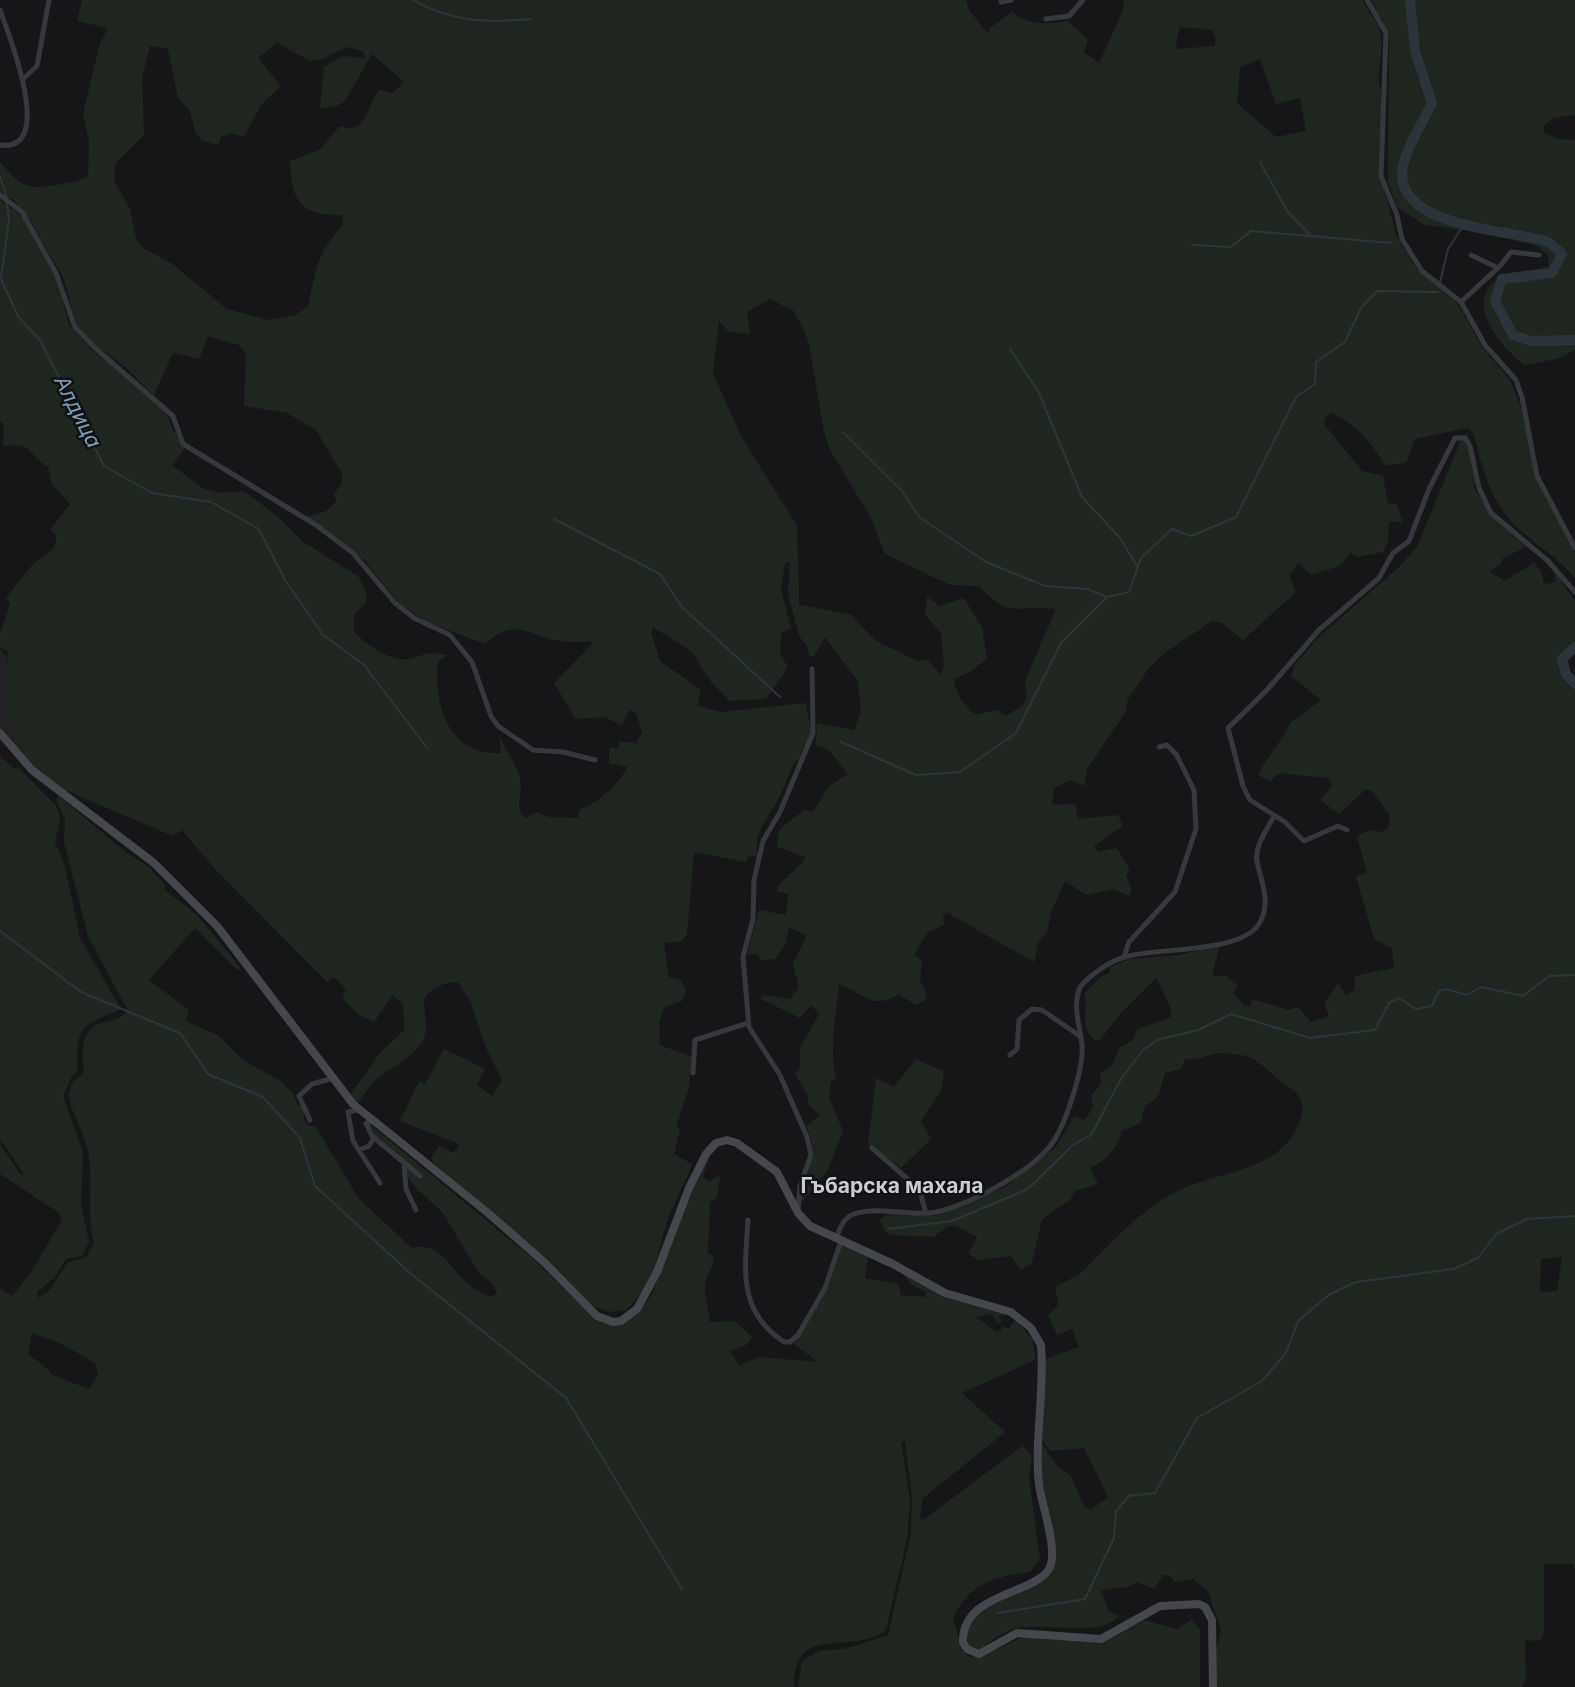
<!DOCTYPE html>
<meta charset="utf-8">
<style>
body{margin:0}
canvas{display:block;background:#161618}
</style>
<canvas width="1575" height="1687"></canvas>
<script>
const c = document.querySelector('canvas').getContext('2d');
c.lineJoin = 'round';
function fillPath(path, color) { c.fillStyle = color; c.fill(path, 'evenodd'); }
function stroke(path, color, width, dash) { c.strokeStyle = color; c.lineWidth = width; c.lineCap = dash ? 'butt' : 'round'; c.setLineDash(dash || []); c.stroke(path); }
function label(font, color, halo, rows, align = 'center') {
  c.font = font + ' Inter,sans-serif'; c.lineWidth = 5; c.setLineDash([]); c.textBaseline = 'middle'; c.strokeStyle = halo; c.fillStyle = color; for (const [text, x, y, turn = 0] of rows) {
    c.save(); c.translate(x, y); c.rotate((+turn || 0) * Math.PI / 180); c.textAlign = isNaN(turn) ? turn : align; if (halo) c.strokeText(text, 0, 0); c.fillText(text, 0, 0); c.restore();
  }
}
fillPath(new Path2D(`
 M0,650L7,657L6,683L41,774L21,756L0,728Z`), '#222225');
fillPath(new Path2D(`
 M82,0H966L969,10L988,34L990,28L1012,11C1024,25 1050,25 1067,21L1088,39L1084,53L1099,63L1123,10L1124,0H1362L1379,27L1382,45L1378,77L1384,111L1380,173L1396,235L1416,268L1457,303L1483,348L1510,380L1528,425L1536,475L1575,553V578C1557,556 1532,543 1513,523C1489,498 1482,466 1474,434L1467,428L1415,439L1406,463L1384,465C1375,445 1351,420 1331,413L1325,418L1324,424L1362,471L1383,476L1388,503L1397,505L1403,523L1389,521L1388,540L1383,552L1357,557L1351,553L1339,566L1311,575L1298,563L1289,575L1296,592L1243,640L1222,623L1212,621L1163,654L1148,669L1128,699L1125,713L1087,769L1084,786L1070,780L1054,788L1052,805L1075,804L1078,819L1118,815L1123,826L1094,846L1098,852L1117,848L1130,870L1126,875L1132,890L1129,896L1114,889L1086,895L1065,881L1051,912L1047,933L1035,945L1038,946L1034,962L946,912L943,918L944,925L928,932L914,955L922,961L920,981L927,995L923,1002L915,1005L899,994C870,1011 865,993 839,984C836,1016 829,1047 836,1079L831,1082L829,1097L843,1131L828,1170L801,1203C799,1180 823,1158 806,1126L820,1115L807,1103L809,1097L795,1074L800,1067V1048L819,1014L811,1005L800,1018L761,999L763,995L790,999L799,988L793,964L807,935L789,928L785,945L775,959L760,960L758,954L747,955L759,910L786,915L788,894L777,891C781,877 799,870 806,857L777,847L779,830L804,810L813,812L829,786L848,774L828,749L816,746L817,723L854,730L861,712L858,681L825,637L815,655L810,657L807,646L799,636L788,593L790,562L785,563L781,589L791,629L781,633L780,655L788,667L766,699L730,701L711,682L692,652L653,627L651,632L660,661L701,690L698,706L720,712L806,703L812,736L802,750L799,761L797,759C788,772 785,787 777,801C767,820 752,834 758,857L749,855L746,862L694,852L687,934L682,941L664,943L669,977L681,980L686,990L682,1001L665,1007L659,1021L660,1045L692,1057L689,1087L676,1127L680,1129L674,1154L692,1164C686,1182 677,1197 670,1214C654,1254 662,1277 626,1310L611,1312L594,1307L434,1163L431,1158L439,1145L453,1153L459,1147L457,1143L400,1121L419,1082L425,1084L444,1049L485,1069L477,1085L492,1096L502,1080L487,1050L470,1001L459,983C450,980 433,987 426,996C420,1006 432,1025 422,1042C411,1060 386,1070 372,1083C366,1090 362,1098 356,1105L349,1097L380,1053L404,1030L403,1004L393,995L374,1022L358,1014L342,998L346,989L334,977L327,982L215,869L182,830L173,836L58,787L17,748L19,740L5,697L8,651L0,647V635L10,604L6,598L32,565L54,548L57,535L50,530L70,504L52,484L48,467C26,453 35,442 3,446L4,425L0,421V200L25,218L58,282L69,325L97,355L121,370L165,410L173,430L186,446L172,465L204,489L220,493L244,491L277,516L302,541L359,577L366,592V603L354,614V632C365,643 391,663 409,659C427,654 427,651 447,655L438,662C433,705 449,756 501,753L499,736C506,751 521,770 521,787C521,798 515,808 525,818L536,812L549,817L578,818L580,809C596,805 621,782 627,767L609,763L610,747L619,749V741L636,743L642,732L636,713L630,709L622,725L604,717L576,719L554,683L594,642C581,641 567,643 555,640C523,633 514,618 485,644L427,622L399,603L364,560L306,517C319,514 331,512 337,499L333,495L342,483V473L316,430L287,413L244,406L246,354L239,345L208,336L199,359L173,353L154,395L125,367L86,338L77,325L63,277L28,217L13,199L0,195V162C23,189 28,190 62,184C73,182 79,182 88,176L89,141L83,114L100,43L108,28L77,21ZM1180,27L1212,30L1216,39L1214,46L1178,49L1176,43ZM277,43L310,61L322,59L346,47L363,51L365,58L342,56L324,67L320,108L337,106L345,101L372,54L404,82L393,93L380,90C365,104 369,136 340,126L319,150L290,161C291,201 301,216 342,215L343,224L324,249L317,266L308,305L296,315L267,320L227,309L171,263L143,248L136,239L130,209L115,182V172L116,163L144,135L142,78L150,46L168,49L178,98L190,111L195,132L202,141L219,145L221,137L230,133L244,137L261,105L281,86L258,58ZM1260,59L1276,104L1300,98L1306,131L1276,137L1237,103L1240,67ZM769,299L793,310L802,326L809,343L824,432L830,450L871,518L885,554L950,585L979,586C1013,622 1014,603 1056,609L1025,681L1027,699L1022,706L1006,716L996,710L975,715C963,704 956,695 954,679L972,671L987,658L982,628L964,598L940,606L927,597L925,615L941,633L944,665L941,675L928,660L917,661L876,641L850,614L799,605L797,526L741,436L713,373L719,321L729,332L750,334L747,312Z
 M1371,0H1575V115L1553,118L1544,126V132L1557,139L1575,140V350L1557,359L1524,365C1503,348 1463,305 1497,279C1510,269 1534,272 1549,266L1548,255L1537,246L1480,232L1425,225L1397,207L1388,182L1389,36Z
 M1470,439L1478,473L1474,488C1491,512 1505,533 1531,549L1526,547L1503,558L1501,564L1489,571L1504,581L1534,563L1541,571L1544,584L1556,582L1554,571L1575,601V646L1562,659L1565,668L1575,676V1571L1573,1564H1544V1633L1541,1640L1525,1641L1526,1677L1522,1687H1217L1216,1652L1221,1630L1208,1591L1193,1579L1175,1582L1169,1575H1163L1154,1589L1137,1582L1128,1587L1101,1590L1108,1610L1119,1616C1098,1639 1044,1621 1013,1629C1002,1632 990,1642 981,1649L971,1647C951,1611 1018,1595 1038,1581C1043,1577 1048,1570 1052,1564L1043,1504L1040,1441L1058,1467L1071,1476L1084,1507L1091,1510L1108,1497L1084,1448L1050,1451L1040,1437L1043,1360L1079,1347L1072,1329L1057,1335L1048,1315L1059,1305L1055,1288C1064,1281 1078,1277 1086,1268C1112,1242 1140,1211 1174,1193C1218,1169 1282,1175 1301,1118C1305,1105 1301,1094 1289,1087C1274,1079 1258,1056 1241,1055C1235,1054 1227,1053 1221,1053C1206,1054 1200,1061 1185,1059L1181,1069L1165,1073L1158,1096L1144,1108L1141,1123L1122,1131C1118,1148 1105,1161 1090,1168L1098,1184L1075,1191L1070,1200L1042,1219L1032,1263L1021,1270L1011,1256L979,1260L968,1254L977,1237C953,1226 957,1218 934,1237L890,1235L885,1232L880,1220L889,1213H942L1005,1187L1056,1147L1074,1117L1085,1120L1093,1107L1091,1096L1101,1084L1100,1074L1113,1064L1120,1047L1132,1041L1138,1029L1171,1017L1170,1006L1156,978L1119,1015L1101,1039L1097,1041C1079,1031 1088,1012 1085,993L1103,975L1109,974L1111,967L1129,959L1180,955L1220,944L1212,976H1227L1238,985L1234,993L1244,1005L1250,1007L1253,999L1288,1010L1298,1007L1311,1022L1329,1016L1324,1004L1338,983L1346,995L1355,990V976L1394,968L1392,948L1374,939L1356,876L1367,873L1357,836L1369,830L1383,832L1388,828L1390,816L1372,791L1366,789L1339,814L1320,800L1332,786L1328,778L1279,773L1270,781L1258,775C1265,760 1288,733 1290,723L1321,700L1291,676L1295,664L1319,637L1399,567L1417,547L1461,440ZM1562,1257L1557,1291L1540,1292L1541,1259Z
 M0,756L14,769L19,768L56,806L60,819L55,842L64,863L80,938L121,1009C84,1025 74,1025 78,1070L71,1078L63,1096L83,1152L81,1204L89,1242L82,1256L66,1259L55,1277L37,1292L38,1298L50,1290L67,1263L86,1257L94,1243C86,1213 94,1182 88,1151C85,1134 69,1108 69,1095C70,1084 75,1079 83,1074C85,1065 81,1055 83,1046C89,1014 111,1029 128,1011L88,936L64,842L65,820L56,799L59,796L123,850L149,867L165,885L164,889L197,915L241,968L237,970L195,928L149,980L189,1010L186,1021L219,1036L243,1060L280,1081L292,1092L298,1106H303L304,1120L309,1126H315L359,1199L412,1248C438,1241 448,1265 465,1281C472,1288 481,1292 489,1297L497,1294L492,1283L479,1273L443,1213L416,1188L407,1176L406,1168L375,1136L366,1121L532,1258L589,1313L616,1323L640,1309L650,1297L665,1263L687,1194L710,1155L703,1177L709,1181L720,1176L717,1198L710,1202L708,1253L714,1257C714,1266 709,1271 706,1279C702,1292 709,1309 710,1322L735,1321L752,1337L746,1345L730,1351L739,1366L759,1357L818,1362L793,1343C815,1311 833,1282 840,1243L868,1256L865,1278L898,1284L901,1295L925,1297L926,1292L911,1284L902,1273L1009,1314L998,1317L1002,1321L998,1324L992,1314L976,1317L996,1332L1001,1331V1327L1009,1328L1016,1319L1033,1341L1035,1360L962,1393L1005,1432L922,1499L920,1518L923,1520L1022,1446L1032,1455L1029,1478L1040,1559L1030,1572C993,1577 971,1582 953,1618L962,1650L969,1657H980L1027,1635L1106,1638L1132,1617L1177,1629L1192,1619L1200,1630V1687H798L802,1661L819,1651L845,1649L888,1635L911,1533L912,1497L905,1441L901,1442L910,1500L907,1540L886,1629C856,1658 793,1619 794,1687H0V1288L12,1296L30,1274L62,1220L58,1212L0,1174V1144L21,1175L24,1174L0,1139ZM32,1333L60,1343L95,1363L98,1375L89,1389L50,1374V1371L28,1354Z
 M916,1059L944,1072L941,1091L921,1121L931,1139L901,1168L868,1144L876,1078L894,1087Z`), '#1e261f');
stroke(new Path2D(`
 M413,0C452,22 486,23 530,19
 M1260,162L1287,211L1311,236
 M0,177L7,198
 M7,204L9,219L1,279L19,318L40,340L104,466L152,493L211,502L259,529L285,580L323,635L364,665L428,749
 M1192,245L1231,247L1251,231L1392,243
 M1440,282L1448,249L1465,223
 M1010,349L1039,393L1082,497L1120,538L1137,566
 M843,432L901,490L919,517L986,562L1045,586L1088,589L1106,597
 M554,519L660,574L682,607L780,697
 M841,742L916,775L960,772L1016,733L1061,643L1107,597L1129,592L1141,558L1172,529L1191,536L1236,517L1296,397L1315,384L1316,362L1345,342L1361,308L1377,291L1438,292
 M0,931L81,992L180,1033L208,1074L263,1097L300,1138L315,1186L410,1273L566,1398L682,1589
 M888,1229L952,1221L1028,1189L1073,1145L1091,1135L1121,1079L1144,1049L1157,1040L1198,1030L1231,1014L1310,1038L1375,1030L1389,1003L1399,998L1416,1009L1432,1006L1439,991L1446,989L1467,995L1481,987L1523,996L1549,976L1575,975
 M998,1613L1085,1599L1114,1538L1116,1511L1129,1496L1155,1493L1197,1418L1262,1381L1286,1353L1298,1321L1330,1294L1356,1282L1454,1269L1478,1258L1496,1234L1527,1219L1575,1216`), '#2c353c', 2);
stroke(new Path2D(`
 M1410,0L1415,51L1432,103C1423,122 1407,146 1403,166C1391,228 1508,229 1545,241C1551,243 1557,249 1562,254L1552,273L1502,279L1495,301L1513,335L1531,341L1575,340
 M1575,647L1562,659L1566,674L1575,684`), '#2c353c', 10);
stroke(new Path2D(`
 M1367,0L1386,33L1381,176L1397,215L1402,239L1422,271L1461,302L1485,345L1516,380L1522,397L1537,476L1575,548
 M1001,2L1011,0
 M0,10C8,33 57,153 0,145
 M1046,19L1069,16L1083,0
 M23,79L37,66L49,0
 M0,195L22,212L56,273L75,327L94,347L173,416L183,444L316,525L353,553L395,603L414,618L450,635L472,662L491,716L498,726L533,750L563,752L595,760
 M1471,255L1498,268
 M1461,302L1501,265L1511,252L1539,255
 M1347,830L1338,826L1304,841L1285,822L1250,800L1243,786L1228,728L1266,691L1319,630L1379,578L1393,553L1409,541L1429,489L1455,438H1465L1470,446L1479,488L1491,513L1548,561L1575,592
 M1124,957L1129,942L1175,892L1196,829L1194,790L1176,754L1167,745L1159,747
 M1010,1055L1017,1049L1019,1020L1032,1009L1042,1010L1080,1036
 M693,1073L695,1040L748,1023
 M357,1110L348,1112L353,1141L380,1183
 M310,1120L299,1096L312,1084L334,1078
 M372,1121L366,1123L372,1136L420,1176
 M872,1148L919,1189L926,1213
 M359,1150L369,1146L374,1138
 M404,1165L406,1189L416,1210
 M798,1210L800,1186L811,1155L807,1137L780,1075L749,1027L743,957L753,919L754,880L763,841L780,812L813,733L812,669
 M748,1220C745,1269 737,1311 784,1342H790L798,1335L825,1288L841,1241
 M836,1239C840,1228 843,1218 854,1214C877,1206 905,1215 929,1213C963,1209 1029,1173 1050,1146C1065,1128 1084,1068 1082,1045C1080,1025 1072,1008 1080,987C1090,975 1110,961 1125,957C1156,947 1240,954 1259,924C1272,903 1261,882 1257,861C1254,847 1268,828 1274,816`), '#37383d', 5);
stroke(new Path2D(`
 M0,733L32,770L154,863L217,926L353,1104L488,1213L544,1262L597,1316L613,1322L621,1321L637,1309L657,1272L689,1188L706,1154L716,1143L727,1140L737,1143L777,1172L798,1213L810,1226L893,1264L945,1293L1011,1312L1031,1328L1041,1345C1045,1391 1034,1439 1039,1485C1042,1506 1059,1552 1049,1569C1033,1595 962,1593 963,1642L967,1649L979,1654L1017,1633L1101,1639L1160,1606L1199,1604L1205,1607L1212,1620L1213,1687`), '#45474d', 8);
label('italic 21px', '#7f9bb3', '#111113', [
 ["Алдица",77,412,63]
]);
label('bold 21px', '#c9ccd4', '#111113', [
 ["Гъбарска махала",892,1187]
]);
</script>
